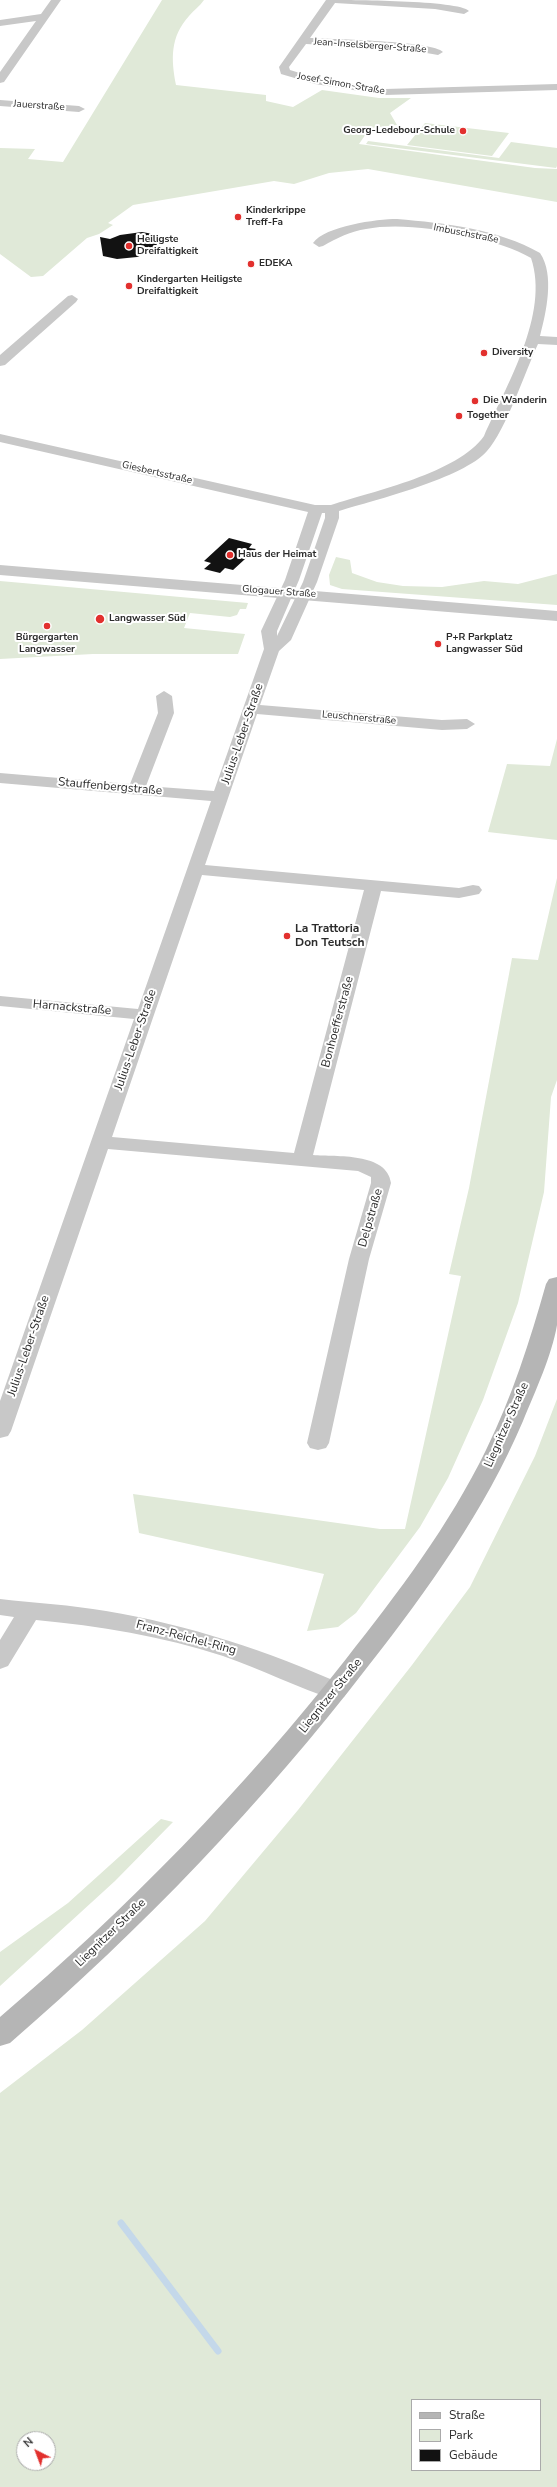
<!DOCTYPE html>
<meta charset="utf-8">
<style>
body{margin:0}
#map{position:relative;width:557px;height:2487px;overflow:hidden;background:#fff;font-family:"Nunito Sans",sans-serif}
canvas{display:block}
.legend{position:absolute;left:411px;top:2399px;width:130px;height:72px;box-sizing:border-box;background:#fff;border:1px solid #aaa;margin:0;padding:5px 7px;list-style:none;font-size:12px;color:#2b2b2b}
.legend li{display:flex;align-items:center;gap:8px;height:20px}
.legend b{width:20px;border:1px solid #aaa}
.north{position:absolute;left:16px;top:2431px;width:40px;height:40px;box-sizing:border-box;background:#fff;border:1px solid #aaa;border-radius:50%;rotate:318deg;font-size:11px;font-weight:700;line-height:16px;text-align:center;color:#2b2b2b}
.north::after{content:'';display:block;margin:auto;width:14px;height:18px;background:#e2302e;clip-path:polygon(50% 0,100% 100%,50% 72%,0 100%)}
</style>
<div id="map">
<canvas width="557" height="2487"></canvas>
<ul class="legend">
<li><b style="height:5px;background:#b5b5b5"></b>Straße</li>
<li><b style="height:11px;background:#e0e9d8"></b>Park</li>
<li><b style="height:11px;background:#121212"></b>Gebäude</li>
</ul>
<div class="north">N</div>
</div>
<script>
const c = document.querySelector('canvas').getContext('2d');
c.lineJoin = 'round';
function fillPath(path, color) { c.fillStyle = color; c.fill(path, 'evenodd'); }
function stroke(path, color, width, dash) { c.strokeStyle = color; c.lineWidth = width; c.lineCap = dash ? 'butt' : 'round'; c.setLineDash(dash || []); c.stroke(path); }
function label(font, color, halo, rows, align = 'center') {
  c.font = font + ' "Nunito Sans",sans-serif'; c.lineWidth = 4; c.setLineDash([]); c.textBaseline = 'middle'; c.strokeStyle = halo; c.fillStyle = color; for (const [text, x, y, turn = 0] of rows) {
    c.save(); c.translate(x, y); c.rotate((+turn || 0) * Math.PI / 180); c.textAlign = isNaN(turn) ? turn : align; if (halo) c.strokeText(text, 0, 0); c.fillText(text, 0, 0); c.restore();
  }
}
fillPath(new Path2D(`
 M162,0H204C200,6 194,10 189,16C170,37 171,59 176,85L266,95V101L293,107L322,90L379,98H411L390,113L397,125L370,128L359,144L535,168L557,169V202L368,169L329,173L294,184L274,181L133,205L108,223L113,225L99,234L87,238L43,276L31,277L0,254V148L35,149L28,159L63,162Z
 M425,123L509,133L492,156L407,145Z
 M368,141L499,158L511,142L557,148V166L556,168L366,144Z
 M336,557L350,560L352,573L377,582L403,586L442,587L484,581L518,584L557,574V605L342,589L330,585L329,575Z
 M0,581L248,603L246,609H240L237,615L230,617L190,613L184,628L245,634L238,654H93L0,659Z
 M557,739V840L488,832L507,764L550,766Z
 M557,878V1080L551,1097L544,1192L518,1303L483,1400L448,1478L420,1527L356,1613L338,1627L307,1631L324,1574L139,1533L133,1494L380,1529H405L461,1276L449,1274L469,1188L512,958L538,960Z
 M557,1399V2487H0V2093L82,2030L205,1921L298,1810L412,1665L470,1587L535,1456ZM412,2400H540V2470H412ZM24,2439H48V2463H24Z
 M161,1819L173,1822L115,1881L0,1986V1952L68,1903Z`), '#e0e9d8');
stroke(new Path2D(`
 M121,2223L218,2351`), '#c4d8ea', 7);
fillPath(new Path2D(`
 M142,232L153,234L158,243L150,252L137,257L117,259L103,256L100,237L110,239L120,235Z
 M229,538L252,544L249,548L256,549L233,570L225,568L220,573L204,569L211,563L204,561Z`), '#121212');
fillPath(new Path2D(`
 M51,0H61L4,82L0,83V72L36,21L0,26V20L41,14Z
 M326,0C347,0 459,0 469,11L464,14L435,9L335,3L310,38C330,39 434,41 443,52L438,55L404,49L306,44L289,67L290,70L316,78L385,89L557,84V90L385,95L315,84L281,74L279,67Z
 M0,100L79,106L85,109L79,112L0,106Z
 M397,219C445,223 498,229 540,253C555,275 546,313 540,336L557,337V345L538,344C525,372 506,430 487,451C464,478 375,500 339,511V518L317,582L291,640L279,651L260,705L442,720L467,719L475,724L467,729L442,730L257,714L205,865L459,888L473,885L479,886L482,890L479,894L459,898L381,891L313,1155C336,1157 387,1152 391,1183L369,1259L329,1443L326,1448L318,1450L310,1448L307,1443L349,1259L371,1183V1177L358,1171L108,1149L11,1431L8,1436L0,1438V1401L134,1019L0,1006V996L138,1009L211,801L0,783V773L130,784L158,713L156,696L164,691L172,696L174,713L146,786L214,791L264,649L261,631L285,580L308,512L0,442V434L315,505H331C374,491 458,473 484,436C506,386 550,314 531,258C493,236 409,220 366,229C351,231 337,238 323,246L319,247L313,243C325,226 377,219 397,219ZM322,513H325V518L303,582L277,636V631L299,580ZM202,875L364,890L294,1153L112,1137Z
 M72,295L78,299L76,302L5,365L0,366V355L68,296Z
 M0,1599C35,1603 71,1605 106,1611C189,1625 268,1651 344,1685L348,1691L344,1697L336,1700C298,1688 261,1669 223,1656C162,1636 99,1626 36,1620L8,1666L0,1669V1640L14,1617L0,1615Z`), '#c8c8c8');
fillPath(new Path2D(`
 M0,565L557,611V621L0,575Z`), '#c8c8c8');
fillPath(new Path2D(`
 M557,1277C557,1292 557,1310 557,1325C552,1355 535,1392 523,1421C485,1510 428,1590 369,1665C262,1804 143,1928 10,2043L0,2046V2017C127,1909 243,1790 346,1659C398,1593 449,1526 486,1450C512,1397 530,1341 546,1284L549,1279Z`), '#b5b5b5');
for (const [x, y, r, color] of [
 [463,131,4,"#e2302e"],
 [238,217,4,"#e2302e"],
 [129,246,4,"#e2302e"],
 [251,264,4,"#e2302e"],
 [129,286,4,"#e2302e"],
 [484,353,4,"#e2302e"],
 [475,401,4,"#e2302e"],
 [459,416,4,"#e2302e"],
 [230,555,4,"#e2302e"],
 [100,619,5,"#e2302e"],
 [47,626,4,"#e2302e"],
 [438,644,4,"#e2302e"],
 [287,936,4,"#e2302e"]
]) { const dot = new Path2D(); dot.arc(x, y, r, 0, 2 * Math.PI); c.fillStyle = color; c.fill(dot); stroke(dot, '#fff', 1.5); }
label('10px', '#2b2b2b', '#fff', [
 ["Jean-Inselsberger-Straße",370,46,4],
 ["Josef-Simon-Straße",341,84,10],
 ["Jauerstraße",39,106,4],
 ["Imbuschstraße",466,234,11],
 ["Giesbertsstraße",157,473,13],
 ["Glogauer Straße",279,592,4],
 ["Leuschnerstraße",359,718,5]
]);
label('bold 10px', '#2b2b2b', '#fff', [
 ["Georg-Ledebour-Schule",455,131,"right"],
 ["Kinderkrippe",246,211],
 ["Treff-Fa",246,223],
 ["Heiligste",137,240],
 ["Dreifaltigkeit",137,252],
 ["EDEKA",259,264],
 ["Kindergarten Heiligste",137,280],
 ["Dreifaltigkeit",137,292],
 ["Diversity",492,353],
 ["Die Wanderin",483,401],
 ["Together",467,416],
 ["Haus der Heimat",238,555],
 ["Langwasser Süd",109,619],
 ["Bürgergarten",47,638,"center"],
 ["Langwasser",47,650,"center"],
 ["P+R Parkplatz",446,638],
 ["Langwasser Süd",446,650]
], 'left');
label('12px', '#2b2b2b', '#fff', [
 ["Julius-Leber-Straße",243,734,-71],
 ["Stauffenbergstraße",110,787,5],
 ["Harnackstraße",72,1008,5],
 ["Bonhoefferstraße",338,1022,-75],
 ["Julius-Leber-Straße",136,1040,-71],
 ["Delpstraße",371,1218,-74],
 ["Julius-Leber-Straße",29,1346,-71],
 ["Liegnitzer Straße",507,1425,-66],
 ["Franz-Reichel-Ring",186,1638,15],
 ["Liegnitzer Straße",331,1696,-51],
 ["Liegnitzer Straße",111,1933,-44]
]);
label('bold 12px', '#2b2b2b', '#fff', [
 ["La Trattoria",295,929],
 ["Don Teutsch",295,943]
], 'left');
</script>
